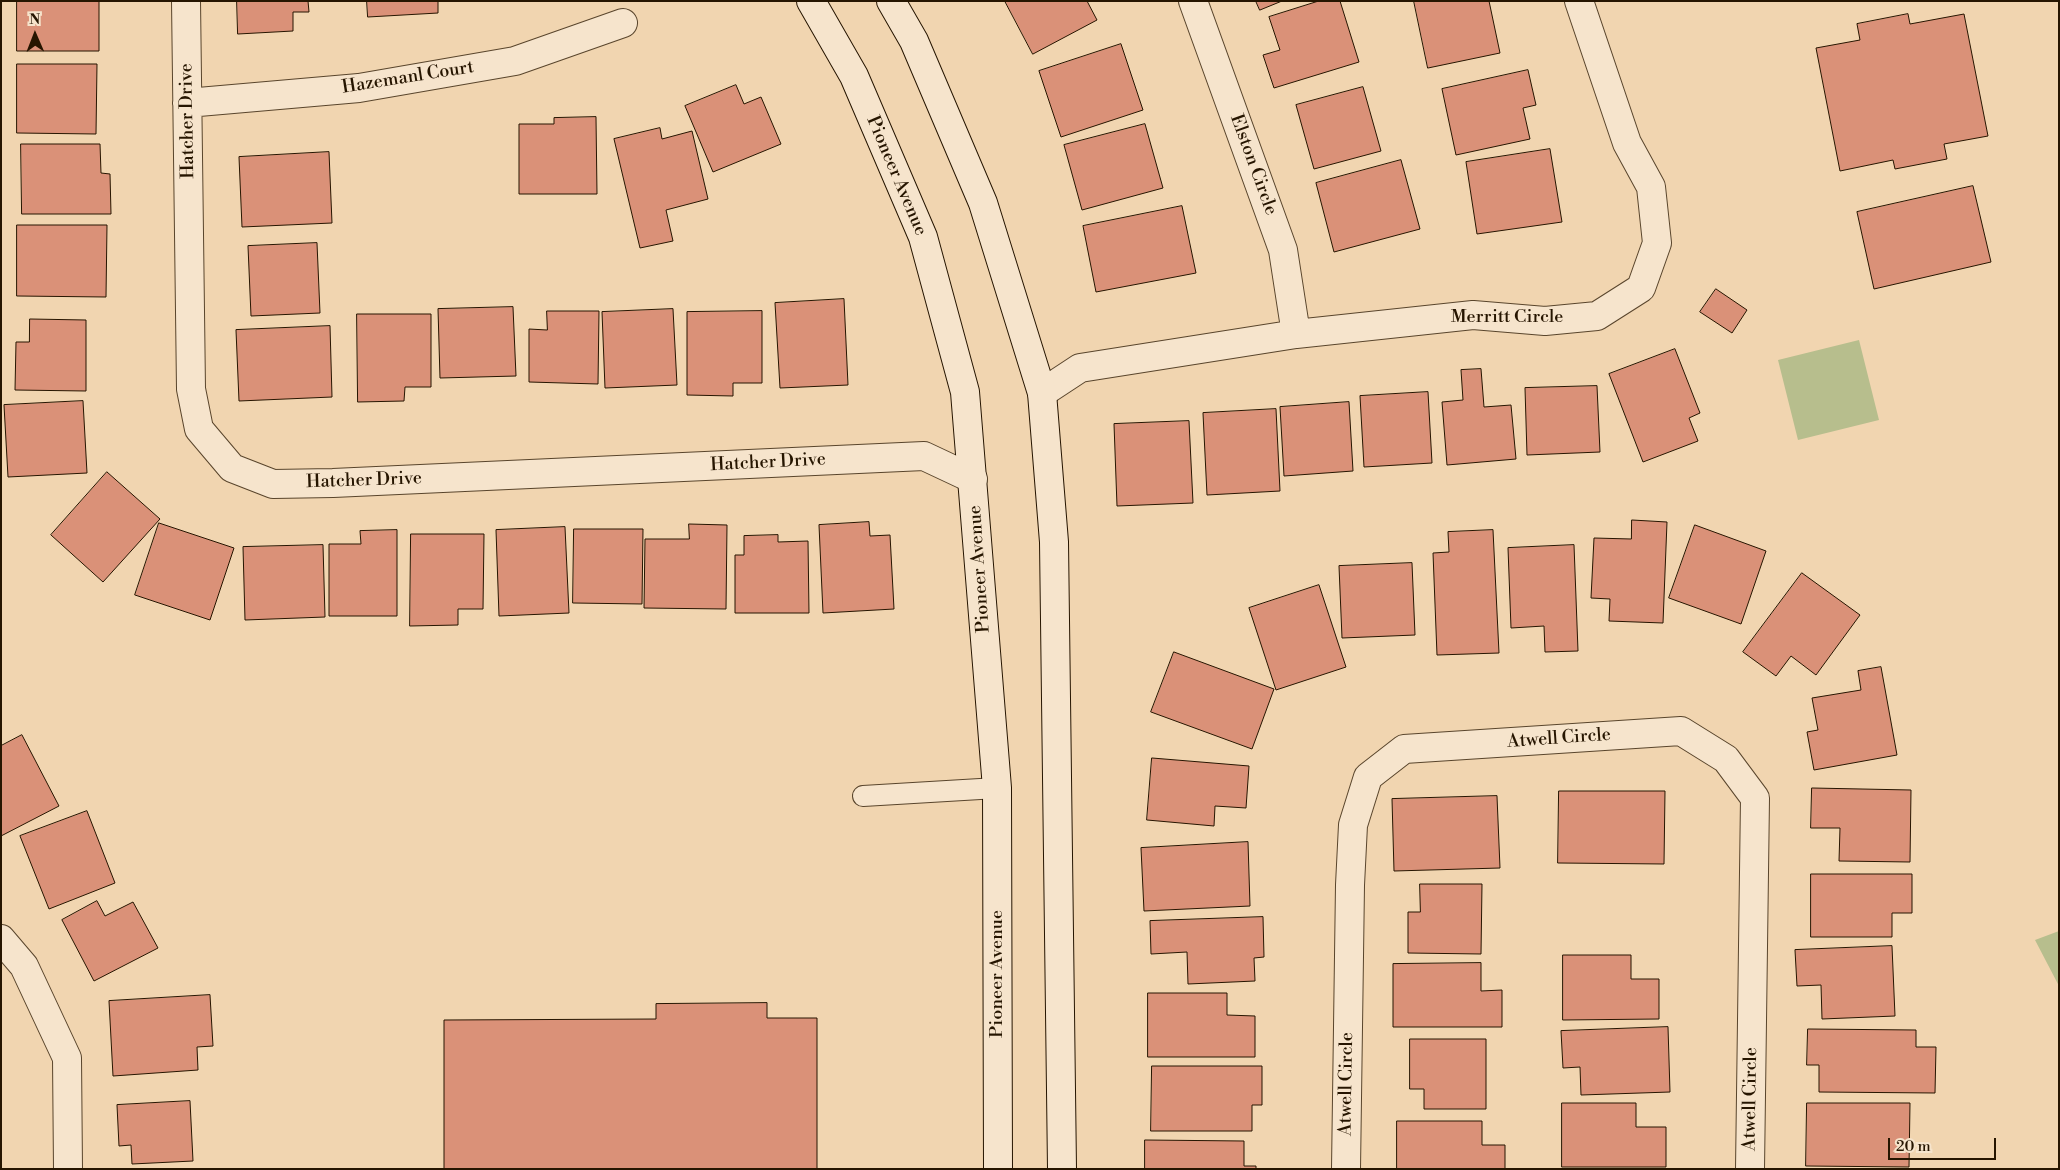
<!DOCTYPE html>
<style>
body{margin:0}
#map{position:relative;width:2060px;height:1170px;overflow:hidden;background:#f1d5b0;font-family:"Libre Bodoni",serif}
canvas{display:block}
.frame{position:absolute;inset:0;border:2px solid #261500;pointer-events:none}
.north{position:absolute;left:10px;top:10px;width:50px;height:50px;-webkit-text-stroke:4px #f6e4cc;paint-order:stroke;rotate:359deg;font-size:14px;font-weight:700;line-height:20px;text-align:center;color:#261500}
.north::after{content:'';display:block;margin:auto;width:18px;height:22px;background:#261500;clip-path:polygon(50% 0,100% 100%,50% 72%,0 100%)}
.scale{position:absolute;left:1888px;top:1138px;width:108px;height:22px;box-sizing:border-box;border:2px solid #261500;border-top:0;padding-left:6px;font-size:15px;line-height:18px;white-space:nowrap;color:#261500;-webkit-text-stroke:4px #f6e4cc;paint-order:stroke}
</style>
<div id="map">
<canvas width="2060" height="1170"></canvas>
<div class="frame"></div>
<div class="north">N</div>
<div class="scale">20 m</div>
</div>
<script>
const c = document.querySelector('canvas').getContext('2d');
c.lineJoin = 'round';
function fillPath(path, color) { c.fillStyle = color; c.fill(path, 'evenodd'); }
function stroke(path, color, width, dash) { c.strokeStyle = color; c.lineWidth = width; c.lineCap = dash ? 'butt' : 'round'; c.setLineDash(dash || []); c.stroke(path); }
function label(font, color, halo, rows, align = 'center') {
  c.font = font + ' "Libre Bodoni",serif'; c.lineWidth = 4; c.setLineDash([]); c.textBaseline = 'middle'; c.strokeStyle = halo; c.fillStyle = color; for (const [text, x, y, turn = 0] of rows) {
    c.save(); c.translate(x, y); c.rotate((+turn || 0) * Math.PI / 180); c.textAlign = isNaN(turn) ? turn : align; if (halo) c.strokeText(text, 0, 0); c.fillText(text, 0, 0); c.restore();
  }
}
fillPath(new Path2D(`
 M1859,340L1879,420L1798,440L1778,360Z
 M2059,931V986L2035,940Z`), '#b7be8d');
const building = new Path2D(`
 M17,1H99V51H17Z
 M237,1H308L309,12H293V31L238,34Z
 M367,1H438V13L368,17Z
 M1005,1H1087L1097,20L1033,54Z
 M1256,1H1282L1260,10Z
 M1319,1H1340L1359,62L1274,88L1263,55L1280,50L1269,17Z
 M1414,1H1489L1500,53L1428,68Z
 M1908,14L1910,24L1964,14L1988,136L1944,144L1947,159L1895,169L1893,160L1840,171L1816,48L1860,40L1857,24Z
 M1121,44L1143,110L1061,137L1039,71Z
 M17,64H97L96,134L17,133Z
 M1528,70L1536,105L1523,108L1530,139L1456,155L1442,89Z
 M736,85L744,104L761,97L781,144L713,172L685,106Z
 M1363,87L1381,151L1314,169L1296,105Z
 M596,117L597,194H519V124H554V118Z
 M1145,124L1163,188L1082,210L1064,145Z
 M660,128L662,139L692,131L708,199L666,210L673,241L640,248L614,139Z
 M21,144H100L101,173L110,174L111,214H22Z
 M1550,149L1562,222L1477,234L1466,162Z
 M329,152L332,223L242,227L239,157Z
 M1401,160L1420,229L1334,252L1316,183Z
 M1973,186L1991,262L1874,289L1857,212Z
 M1182,206L1196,273L1096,292L1083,226Z
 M17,225H107L106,297L17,296Z
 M317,243L320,313L251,316L248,246Z
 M1716,289L1747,310L1732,333L1700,312Z
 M844,299L848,385L780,388L775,303Z
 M513,307L516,376L440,378L438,309Z
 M673,309L677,385L605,388L602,312Z
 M547,311H599L598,384L529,382V329L547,330Z
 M762,311V383H733V396L687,395V312Z
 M357,314H431V387H405L404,401L358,402Z
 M30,319L86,320V391L15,390L16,342H29Z
 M330,326L332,397L239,401L236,330Z
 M1675,349L1700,413L1689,418L1698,441L1643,462L1609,374Z
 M1481,369L1484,407L1511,405L1516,459L1447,465L1442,402L1463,400L1461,370Z
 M1597,386L1600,452L1527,455L1525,388Z
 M1428,392L1432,463L1364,467L1360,396Z
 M83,401L87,473L8,477L4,405Z
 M1349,402L1353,471L1284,476L1280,407Z
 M1276,409L1280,491L1207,495L1203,413Z
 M1189,421L1193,503L1117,506L1114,424Z
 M107,472L160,519L103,582L51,535Z
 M1632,520L1667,522L1663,623L1609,621L1610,599L1591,598L1594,538L1631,539Z
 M869,522L870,536L890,535L894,609L823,613L819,525Z
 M159,523L234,548L210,620L135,595Z
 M689,524L727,525L726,609L644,608L645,539H689Z
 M1695,525L1766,551L1741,624L1669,598Z
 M565,527L569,613L499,616L496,530Z
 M574,529H643L642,604L573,603Z
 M397,530V616H329V544H361L360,531Z
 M1493,530L1499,653L1437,655L1433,553L1449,552L1448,532Z
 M411,534H484L483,609H458V625L410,626Z
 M778,535V542L808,541L809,613H735V555H744V536Z
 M323,545L325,617L245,620L243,547Z
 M1574,545L1578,651L1545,652L1544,626L1511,628L1508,548Z
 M1412,563L1415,635L1342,638L1339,566Z
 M1802,573L1860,615L1816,675L1791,656L1776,676L1743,652Z
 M1319,585L1346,667L1276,690L1249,608Z
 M1174,652L1274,689L1252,749L1151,712Z
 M1881,667L1897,755L1814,770L1807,732L1818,730L1812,698L1861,690L1858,671Z
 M22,735L59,806L1,836V746Z
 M1152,758L1249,766L1246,808L1215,806L1214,826L1147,820Z
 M1812,788L1911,790L1910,862L1839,861L1840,828H1811Z
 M1559,791H1665L1664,864L1558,863Z
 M1497,796L1500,868L1394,871L1392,799Z
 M87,811L115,883L49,909L20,836Z
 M1248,842L1250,906L1144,911L1141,848Z
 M1811,874H1912V913H1892V937H1811Z
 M1420,884H1482L1481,954L1408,953V912H1420Z
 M97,901L105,916L133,902L158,948L94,981L62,920Z
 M1263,917L1264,957L1254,958L1255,981L1188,984L1187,952L1151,954L1150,921Z
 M1892,946L1895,1016L1822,1019L1821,985L1797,986L1795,950Z
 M1563,955H1631V979H1659V1019L1563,1020Z
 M1481,963V991L1502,990V1027H1393V964Z
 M1148,993H1227V1015L1255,1016V1057H1148Z
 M210,995L213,1046L197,1047L198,1070L113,1076L109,1001Z
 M767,1003V1018H817V1169H444V1020L656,1019V1004Z
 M1668,1027L1670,1092L1581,1095L1580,1067L1563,1068L1561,1031Z
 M1808,1029L1916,1030V1047H1936L1935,1093L1819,1092V1065H1807Z
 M1410,1039H1486V1109H1424V1089H1410Z
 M1152,1066H1262V1105H1252V1131H1151Z
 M190,1101L193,1161L132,1164L131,1145L119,1146L117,1105Z
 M1562,1103H1636V1127H1666V1167H1562Z
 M1807,1103H1910L1909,1167L1806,1166Z
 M1397,1121H1482V1145H1505V1169H1397Z
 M1145,1140L1244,1141V1166H1256V1169H1145Z`);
fillPath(building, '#da9178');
stroke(building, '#261500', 1);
const lane = new Path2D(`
 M863,796L997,788`);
const street = new Path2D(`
 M186,1L191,389L199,429L232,468L273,484L333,483L924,456L973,479
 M1193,1L1283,250L1296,334
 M187,103L359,88L515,61L623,23
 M1042,393L1080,368L1296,334L1473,315L1545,321L1597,316L1641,288L1657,243L1651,187L1627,143L1579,1
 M1,939L24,966L67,1058L68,1169
 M1346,1169L1350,885L1353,825L1368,777L1404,749L1681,731L1726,759L1755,798L1750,1169`);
const secondary = new Path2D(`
 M811,1L854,76L923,237L965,392L997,788L998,1169
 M891,1L914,41L983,203L1042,393L1054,542L1062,1169`);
stroke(lane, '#59452c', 22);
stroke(street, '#59452c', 30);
stroke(secondary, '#261500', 30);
stroke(lane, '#f6e4cc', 20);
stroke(street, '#f6e4cc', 28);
stroke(secondary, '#f6e4cc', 28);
label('18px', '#261500', '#f6e4cc', [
 ["Hazemanl Court",408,78,-9],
 ["Hatcher Drive",188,121,-91],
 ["Elston Circle",1253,165,70],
 ["Pioneer Avenue",896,176,67],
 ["Merritt Circle",1507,318],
 ["Hatcher Drive",768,463,-3],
 ["Hatcher Drive",364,481,-2],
 ["Pioneer Avenue",980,569,-94],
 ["Atwell Circle",1559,739,-4],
 ["Pioneer Avenue",998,974,-90],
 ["Atwell Circle",1347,1084,-89],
 ["Atwell Circle",1751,1099,-89]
]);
</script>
